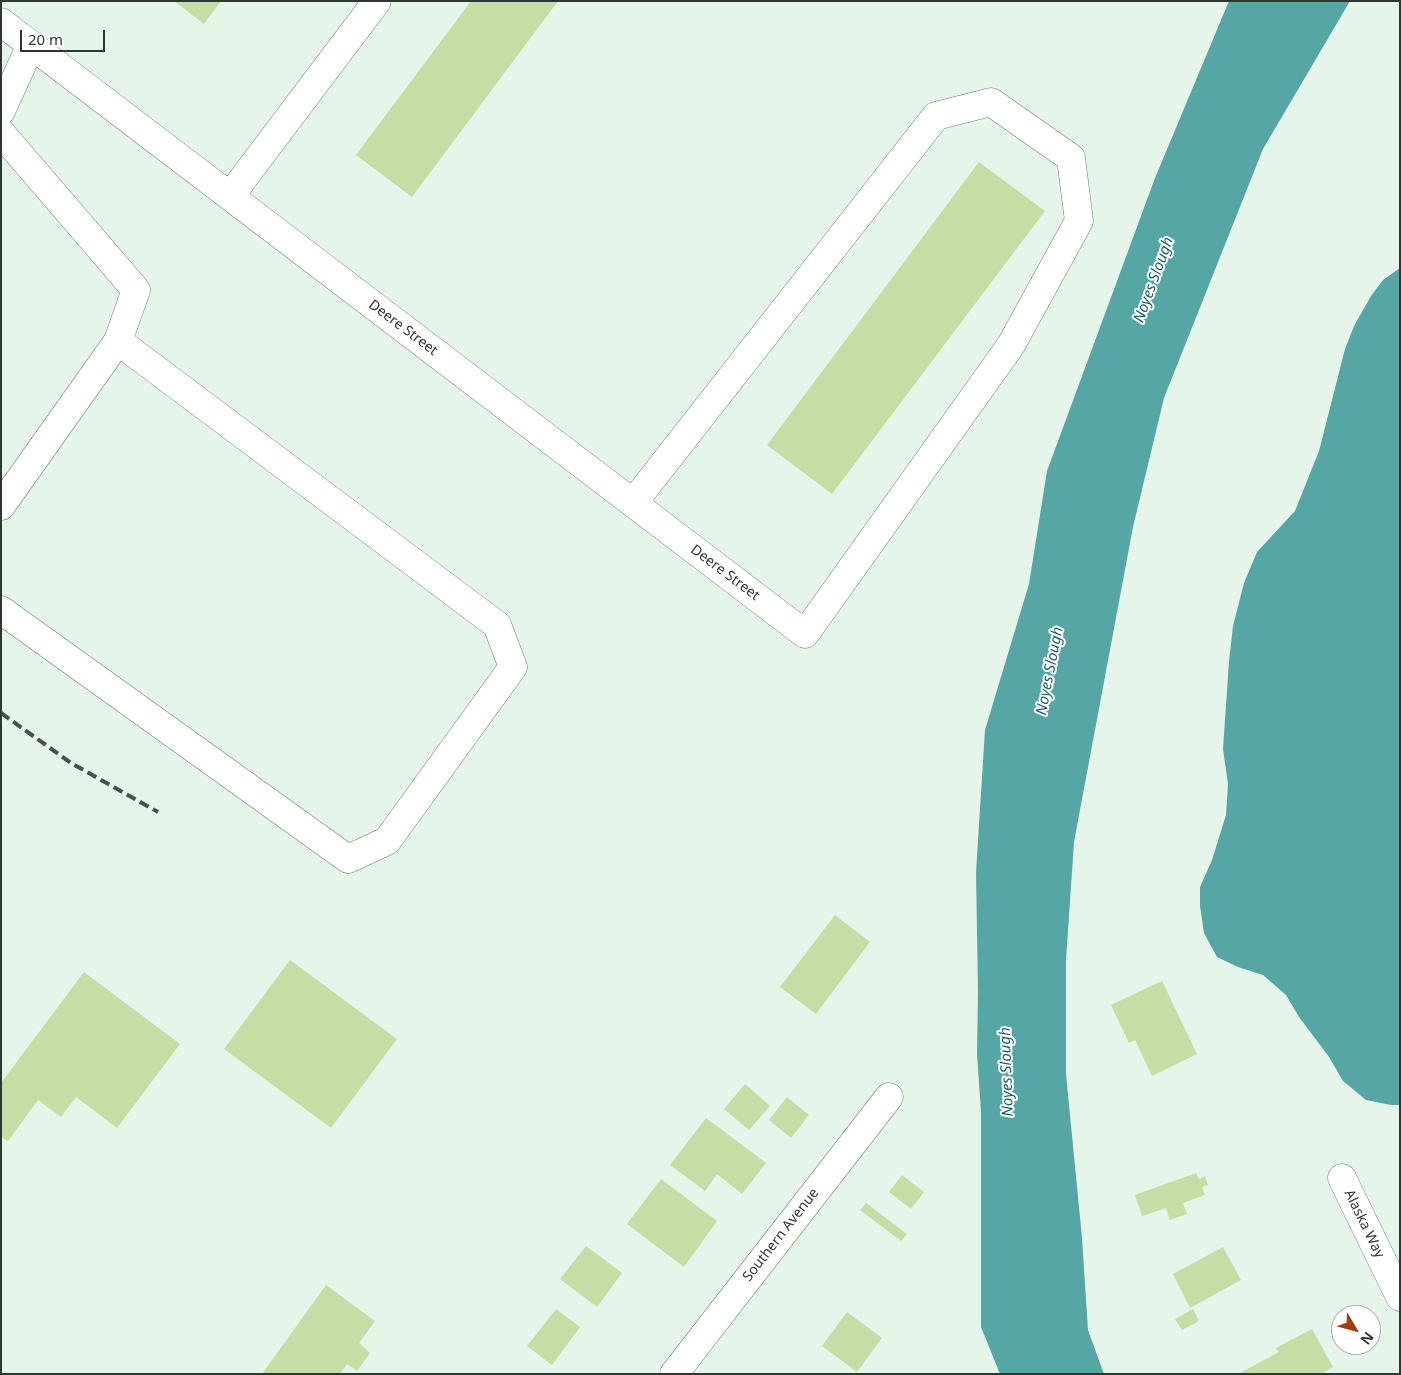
<!DOCTYPE html>
<style>
body{margin:0}
#map{position:relative;width:1401px;height:1375px;overflow:hidden;background:#e6f5e9;font-family:"Noto Sans",sans-serif}
canvas{display:block}
.frame{position:absolute;inset:0;border:2px solid #303631;pointer-events:none}
.north{position:absolute;left:1331px;top:1305px;width:50px;height:50px;box-sizing:border-box;background:#fff;border:1px solid #acafad;border-radius:50%;rotate:127deg;font-size:14px;font-weight:700;line-height:20px;text-align:center;color:#303631}
.north::after{content:'';display:block;margin:auto;width:18px;height:22px;background:#a33d17;clip-path:polygon(50% 0,100% 100%,50% 72%,0 100%)}
.scale{position:absolute;left:20px;top:30px;width:85px;height:22px;box-sizing:border-box;border:2px solid #303631;border-top:0;padding-left:6px;font-size:15px;line-height:18px;white-space:nowrap;color:#303631;-webkit-text-stroke:4px #fff;paint-order:stroke}
</style>
<div id="map">
<canvas width="1401" height="1375"></canvas>
<div class="frame"></div>
<div class="north">N</div>
<div class="scale">20 m</div>
</div>
<script>
const c = document.querySelector('canvas').getContext('2d');
c.lineJoin = 'round';
function fillPath(path, color) { c.fillStyle = color; c.fill(path, 'evenodd'); }
function stroke(path, color, width, dash) { c.strokeStyle = color; c.lineWidth = width; c.lineCap = dash ? 'butt' : 'round'; c.setLineDash(dash || []); c.stroke(path); }
function label(font, color, halo, rows, align = 'center') {
  c.font = font + ' "Noto Sans",sans-serif'; c.lineWidth = 4; c.setLineDash([]); c.textBaseline = 'middle'; c.strokeStyle = halo; c.fillStyle = color; for (const [text, x, y, turn = 0] of rows) {
    c.save(); c.translate(x, y); c.rotate((+turn || 0) * Math.PI / 180); c.textAlign = isNaN(turn) ? turn : align; if (halo) c.strokeText(text, 0, 0); c.fillText(text, 0, 0); c.restore();
  }
}
fillPath(new Path2D(`
 M1229,1H1350L1263,149L1164,398L1133,527L1074,842L1066,960V1074L1082,1238L1088,1330L1104,1374H1000L981,1327V1112L977,1054L978,992L976,872L985,730L1029,584L1047,471L1155,178Z
 M1400,268V1105H1391L1366,1100L1343,1081L1329,1057L1299,1017L1286,995L1263,975L1238,967L1217,957L1204,933L1200,906V887L1212,860L1226,815L1228,784L1223,749L1229,661L1233,626L1244,583L1257,552L1295,511L1319,451L1345,349L1354,326L1371,296L1383,280Z`), '#56a6a6');
fillPath(new Path2D(`
 M174,1H221L204,24Z
 M471,1H558L412,197L356,155Z
 M979,162L1045,211L832,494L767,445Z
 M835,915L870,942L816,1014L780,987Z
 M290,960L397,1039L331,1128L224,1049Z
 M84,972L180,1044L117,1128L76,1097L61,1117L38,1100L8,1141L1,1137V1083Z
 M1162,981L1197,1054L1152,1076L1135,1040L1129,1043L1111,1005Z
 M745,1084L770,1106L749,1130L724,1109Z
 M787,1097L809,1115L791,1138L769,1120Z
 M706,1118L766,1163L742,1194L717,1174L705,1191L670,1165Z
 M1196,1173L1199,1179L1205,1176L1208,1185L1202,1187L1205,1195L1183,1203L1187,1214L1170,1220L1166,1208L1142,1216L1135,1195Z
 M902,1175L924,1192L911,1209L889,1192Z
 M661,1179L717,1221L684,1267L627,1224Z
 M866,1203L907,1234L901,1241L860,1210Z
 M586,1246L622,1273L597,1307L560,1279Z
 M1223,1247L1241,1280L1190,1308L1173,1274Z
 M326,1285L375,1321L359,1343L370,1353L357,1371L347,1364L340,1374H262Z
 M556,1309L580,1327L552,1365L527,1346Z
 M1193,1309L1199,1321L1182,1330L1175,1319Z
 M847,1312L882,1338L857,1372L822,1346Z
 M1312,1329L1333,1367L1321,1374H1238L1279,1352L1276,1348Z`), '#c4dea6');
const minor = new Path2D(`
 M1,22L805,634L1011,345L1079,221L1071,158L991,102L936,116L633,503
 M1,111L31,45
 M1,133L136,290L118,341L1,506
 M230,196L377,1
 M1,610L348,859L387,841L513,667L497,625L118,341
 M1342,1178L1400,1297
 M674,1374L889,1097`);
stroke(minor, '#717d73', 29);
stroke(minor, '#fff', 28);
stroke(new Path2D(`
 M1,713L71,763L158,812`), '#49514b', 4, [10, 5]);
label('14px', '#303631', '#fff', [
 ["Deere Street",403,328,37],
 ["Deere Street",725,573,37],
 ["Alaska Way",1364,1224,64],
 ["Southern Avenue",781,1235,-52]
]);
label('italic 15px', '#1b5e5e', '#fff', [
 ["Noyes Slough",1154,280,-70],
 ["Noyes Slough",1050,671,-79],
 ["Noyes Slough",1007,1072,-92]
]);
</script>
